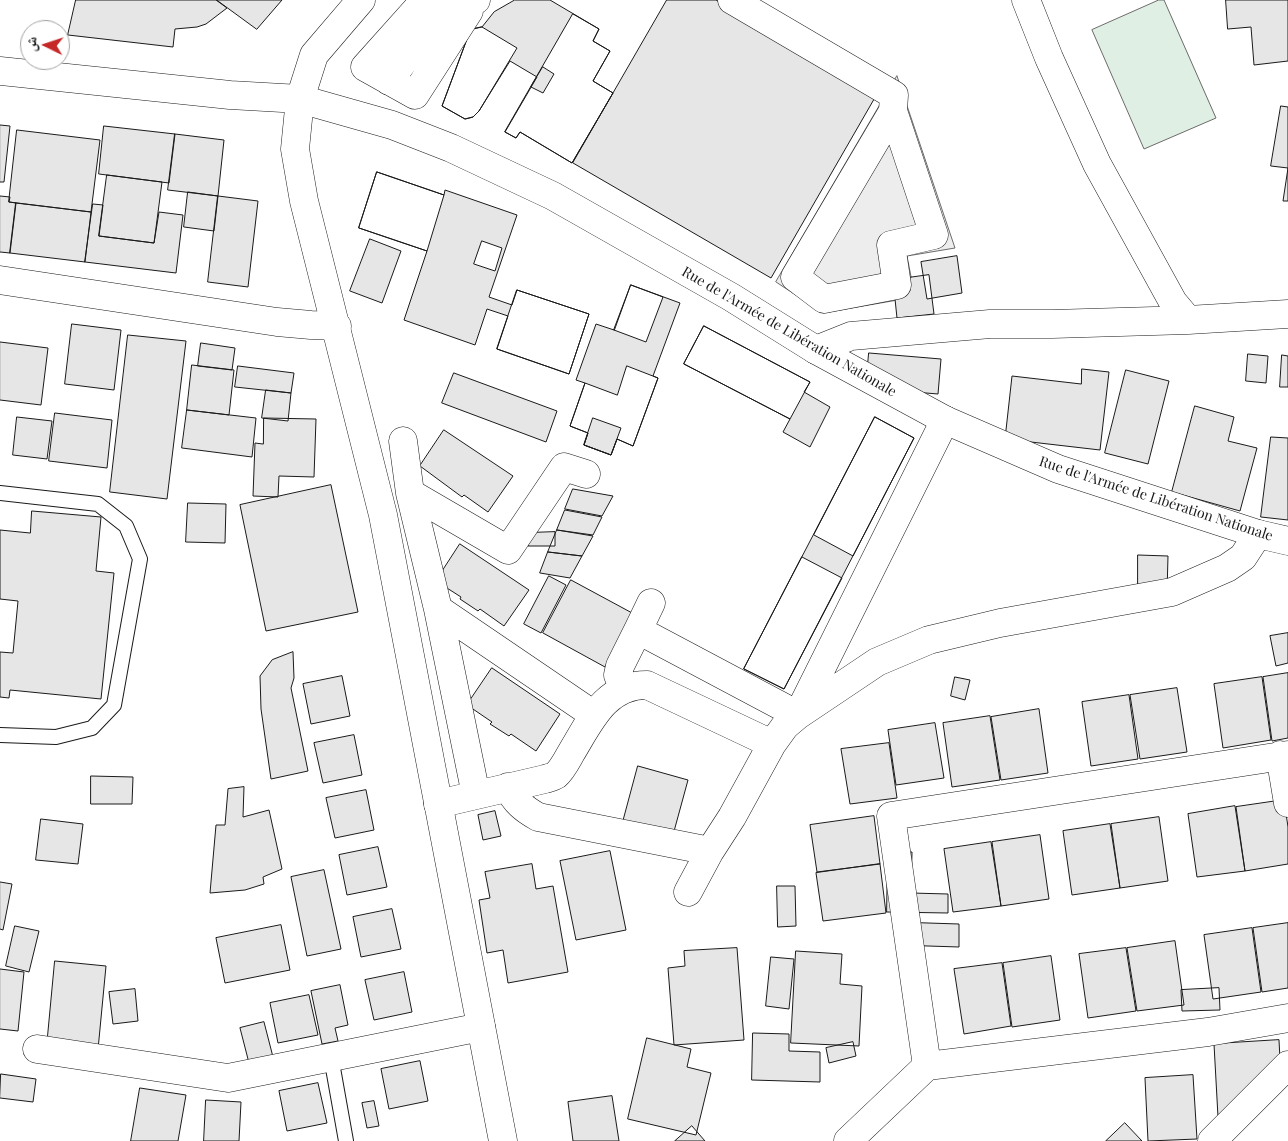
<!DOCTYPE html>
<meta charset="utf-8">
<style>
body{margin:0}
#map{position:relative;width:1288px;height:1141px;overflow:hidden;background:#fff;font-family:"Playfair Display","Noto Naskh Arabic",serif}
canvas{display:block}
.north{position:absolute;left:20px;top:20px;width:50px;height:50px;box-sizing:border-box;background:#fff;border:1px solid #a3a3a3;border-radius:50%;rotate:274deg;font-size:14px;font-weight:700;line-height:20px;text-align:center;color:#1a1a1a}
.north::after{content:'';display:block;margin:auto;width:18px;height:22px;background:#c62828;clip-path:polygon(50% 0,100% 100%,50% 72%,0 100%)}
</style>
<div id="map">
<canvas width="1288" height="1141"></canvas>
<div class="north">ش</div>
</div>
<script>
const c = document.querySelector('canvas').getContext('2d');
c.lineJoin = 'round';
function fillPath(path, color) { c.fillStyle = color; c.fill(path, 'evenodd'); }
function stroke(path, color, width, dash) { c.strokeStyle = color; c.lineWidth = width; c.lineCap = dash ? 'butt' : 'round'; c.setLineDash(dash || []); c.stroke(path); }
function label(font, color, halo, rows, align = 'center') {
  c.font = font + ' "Playfair Display",serif'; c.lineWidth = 4; c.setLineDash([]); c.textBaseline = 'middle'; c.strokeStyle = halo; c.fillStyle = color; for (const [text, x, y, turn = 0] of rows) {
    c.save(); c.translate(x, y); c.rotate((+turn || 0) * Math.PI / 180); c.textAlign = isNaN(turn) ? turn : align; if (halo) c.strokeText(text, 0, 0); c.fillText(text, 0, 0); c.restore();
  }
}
const green = new Path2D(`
 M1159,0H1164L1216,118L1144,149L1092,30Z`);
fillPath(green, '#e0efe3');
stroke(green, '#6a6a6a', 1);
const parking = new Path2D(`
 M897,76L955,248L907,256L915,297L823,313L776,282Z`);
fillPath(parking, '#ededed');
stroke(parking, '#6a6a6a', 1);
const building = new Path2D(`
 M76,0H216L227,8L206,24L197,27L175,29L173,47L68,35Z
 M217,0H282L257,29Z
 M515,0H550L599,29L593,41L610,51L593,81L613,93L572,163L520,132L516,138L505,132L537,77L510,61L479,111L473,117L465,119L442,106L467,39L473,29L482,27L494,12Z
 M667,0H716L877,94L771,278L573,163Z
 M1226,0H1288V61L1254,65L1251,27L1228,29Z
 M573,14L599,29L593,41L610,51L593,81L613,93L572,163L520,132L516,138L505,132Z
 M482,27L517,48L479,111L473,117L465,119L442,106L467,39L473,29Z
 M543,67L554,74L543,93L531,87Z
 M1281,106L1288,107V201H1283L1288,168L1271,166Z
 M0,125L10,126L4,182H0Z
 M104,126L175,134L169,183L99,174Z
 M17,130L100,140L91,212L9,202Z
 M175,134L224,140L218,196L168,190Z
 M377,172L444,195L445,190L517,215L489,297L512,305L517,290L589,314L569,374L497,349L508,316L487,309L475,345L404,320L427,251L359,228ZM482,241L502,248L495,271L474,264Z
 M377,172L444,195L427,251L359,228Z
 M107,175L162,182L154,243L99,236Z
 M188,192L218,196L214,231L184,227Z
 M0,196L10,197L9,202L16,203L10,253L0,252Z
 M218,196L258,201L248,287L208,282Z
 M16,203L91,212L85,262L10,253Z
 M93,204L103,205L99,236L154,243L159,212L183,215L176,273L85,262Z
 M370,239L401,251L382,303L350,291Z
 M957,256L962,293L927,299L921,262Z
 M929,275L934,314L897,318L893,280Z
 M631,285L663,297L646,342L614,330Z
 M631,285L680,303L653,376L658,378L633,446L617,439L611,455L584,445L588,433L570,426L585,383L576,380L596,324L614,330Z
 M517,290L589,314L569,374L497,349Z
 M72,324L121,330L114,390L65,384Z
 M704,326L810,382L790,419L684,364Z
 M704,326L810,382L804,392L830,407L810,447L783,432L790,419L684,364Z
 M128,335L186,341L167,499L110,492Z
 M0,342L48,348L41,405L0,400Z
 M201,343L235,348L232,370L198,366Z
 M869,353L941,359L938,394L866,388Z
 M1248,354L1268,356L1266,383L1246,381Z
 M1282,355L1288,356V387H1280Z
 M192,365L234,370L229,415L187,410Z
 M238,366L294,373L291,393L235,387Z
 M627,366L658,378L633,446L617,439L611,455L584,445L588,433L570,426L585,383L617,395Z
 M1082,369L1109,372L1100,450L1005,439L1012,376L1081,384Z
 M1126,370L1169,381L1148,464L1105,453Z
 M454,373L557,411L546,442L442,403Z
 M266,390L291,393L288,421L262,418Z
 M1195,406L1234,417L1228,441L1257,448L1240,511L1172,492Z
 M187,410L256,418L252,457L182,448Z
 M55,413L112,420L107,468L49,461Z
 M17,417L52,421L47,459L13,455Z
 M875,417L914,438L853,556L814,535Z
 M875,417L914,438L784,689L744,669Z
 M264,418L316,419L314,477L279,476L278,497L253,496L255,443L263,444Z
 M593,418L621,428L611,455L584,445Z
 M444,430L513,476L488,512L464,495L462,497L420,466Z
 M1271,437L1288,438V520L1261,517Z
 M331,485L358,612L266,631L240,505Z
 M573,489L613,496L602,516L565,509Z
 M188,503L226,504L225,543L186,542Z
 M565,510L602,517L593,535L557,530Z
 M32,511L101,517L96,571L114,573L101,699L10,690L9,698L0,697V652L13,653L18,601L0,599V530L30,533Z
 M557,530L593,536L582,556L548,552Z
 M555,532V546H528V533Z
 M460,544L529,590L504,626L480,609L478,611L460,599L461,597L436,581Z
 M548,552L582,556L570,578L540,573Z
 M1138,555L1168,556L1167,593H1138Z
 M802,557L842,578L784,689L744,669Z
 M549,576L566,585L541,633L524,624Z
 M571,580L634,614L605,667L543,633Z
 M1288,633V663L1276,666L1270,636Z
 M293,652L294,678L291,688L308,771L271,779L261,709L260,676L272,660Z
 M492,668L560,714L536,751L511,734L509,736L490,724L492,722L467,705Z
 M1288,673V738L1272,741L1263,677Z
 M342,676L350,716L311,724L303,684Z
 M955,677L970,680L965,700L951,696Z
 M1262,677L1271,740L1223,748L1214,684Z
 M1177,688L1187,752L1140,759L1130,695Z
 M1129,695L1138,759L1091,766L1082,702Z
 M1039,709L1048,773L1001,780L991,717Z
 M990,716L1000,780L952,787L943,723Z
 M935,723L944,778L896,785L888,730Z
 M354,735L362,775L323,783L314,743Z
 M889,743L897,798L850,804L841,749Z
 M638,766L688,780L673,835L623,822Z
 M91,776L133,777L132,804H91Z
 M244,787L243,817L269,810L282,869L263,877L264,884L245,890L210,893L216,825H225L228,789Z
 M366,790L374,830L335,838L326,798Z
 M1284,800L1288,827V864L1245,871L1236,807Z
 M1235,806L1245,871L1197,877L1188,814Z
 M495,811L501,836L483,840L478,815Z
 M874,816L880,864L817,872L810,825Z
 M1159,817L1168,881L1120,888L1111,824Z
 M41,819L83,824L78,864L36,860Z
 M1110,824L1120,888L1072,895L1063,831Z
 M1040,835L1049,899L1001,906L992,842Z
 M991,842L1001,906L953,912L944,849Z
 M378,847L387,887L347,895L339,855Z
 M610,851L626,930L576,940L560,861Z
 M888,851L912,852L911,893L948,894V913L887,912Z
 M532,864L536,889L553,886L568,972L508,983L503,950L487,953L479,900L490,898L485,872Z
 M880,864L886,913L823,921L816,873Z
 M324,870L341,949L307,956L291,877Z
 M0,882L12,884L3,930L0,929Z
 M777,886H795L796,926L778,927Z
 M392,909L401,949L361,957L353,917Z
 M897,922L959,924V947L897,945Z
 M1288,923V988L1262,992L1253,928Z
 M281,925L290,970L225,983L216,938Z
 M15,926L39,931L29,972L6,966Z
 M1252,928L1261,992L1213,999L1204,935Z
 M1175,941L1184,1005L1137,1011L1127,948Z
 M737,948L744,1040L674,1045L668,968L685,966L684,951Z
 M1126,948L1136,1011L1088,1018L1079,954Z
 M796,951L842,954L840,984L862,986L859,1046L791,1043Z
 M1051,956L1060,1020L1012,1027L1003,963Z
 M771,957L794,959L789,1009L766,1006Z
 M55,961L106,966L97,1060L47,1046Z
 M1002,963L1011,1026L964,1034L954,969Z
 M0,969L24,972L18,1031L0,1029Z
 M404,972L412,1012L374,1020L365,980Z
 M340,985L348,1025L335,1028L338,1041L322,1044L311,991Z
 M1219,988L1220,1010L1182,1011L1181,990Z
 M135,989L138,1021L113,1024L109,992Z
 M309,995L318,1035L278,1043L270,1003Z
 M264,1022L273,1057L249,1063L240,1028Z
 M753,1033L789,1034V1051L820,1052V1082L752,1080Z
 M647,1038L691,1049L687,1067L711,1073L696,1135L628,1119Z
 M1279,1040L1280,1059L1218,1117L1214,1044Z
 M853,1042L856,1056L829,1063L826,1048Z
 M420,1061L428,1101L389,1109L381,1069Z
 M1,1074L36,1079L33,1102L0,1098Z
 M1193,1075L1197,1139L1148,1141L1145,1078Z
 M318,1083L327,1123L287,1131L279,1091Z
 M140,1088L186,1095L178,1141H131Z
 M612,1096L619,1141H573L568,1102Z
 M206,1100L241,1102L239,1141H204Z
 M374,1101L379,1126L367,1128L362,1103Z
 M1125,1123L1142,1141H1106Z
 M692,1126L705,1141H675Z`);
fillPath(building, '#e6e6e6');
stroke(building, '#1a1a1a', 1);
const lane = new Path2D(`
 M0,493L98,504L126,526L140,559L114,705L92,728L56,737L0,735
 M331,1057L346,1141`);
const street = new Path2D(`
 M425,0L365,67L415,95L469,11L468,4L462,0
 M732,0L894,95L893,111L934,235L891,245L897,285L824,299L795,277L893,111
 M1026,0L1049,58L1097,164L1173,302L1188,320
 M0,71L230,95L300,99
 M389,81L443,8L468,4L476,0
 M0,280L277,322L311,325L337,326
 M816,350L851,336L990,324H1052L1188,320L1288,314
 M403,441L410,493L438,609L594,715
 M410,493L508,550L564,467L586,474
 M438,609L476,795
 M638,630L651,603
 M623,688L618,675L620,666L638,630L798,715L945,420
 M1280,755L1288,803
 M508,787C515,802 524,809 538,817L710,851L732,817L772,744
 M438,804L545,779C548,778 553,777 556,775C562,770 567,760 571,753C590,722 605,685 647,685L772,744L785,726L798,715L877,662L929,640L1000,623L1172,592L1227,568L1243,557L1258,534
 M688,892L710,851
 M37,1049L228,1078L481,1027
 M927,1066L1208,1032L1288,1018
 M848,1141L927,1066L891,816L1288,755
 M1212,1141L1288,1065`);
const secondary = new Path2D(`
 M361,0L314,55L300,99L295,149L304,201L383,515L503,1141
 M300,99L392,125L451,148L553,196L731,297L816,350L945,420L1058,469L1258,534L1288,541`);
stroke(lane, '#1a1a1a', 16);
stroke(street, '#1a1a1a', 29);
stroke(secondary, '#1a1a1a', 29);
stroke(lane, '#fff', 14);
stroke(street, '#fff', 28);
stroke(secondary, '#fff', 28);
label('14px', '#1a1a1a', '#fff', [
 ["Rue de l'Armée de Libération Nationale",789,332,30],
 ["Rue de l'Armée de Libération Nationale",1156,499,18]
]);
</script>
